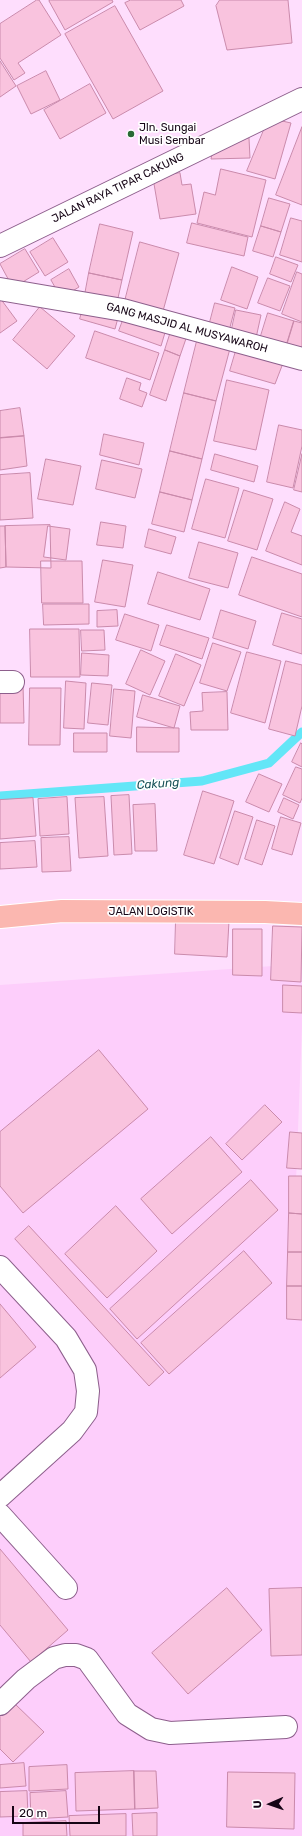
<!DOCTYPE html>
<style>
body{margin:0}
#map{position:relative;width:302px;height:1836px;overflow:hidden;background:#fedefd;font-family:Rubik,sans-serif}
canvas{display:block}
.north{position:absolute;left:250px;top:1784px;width:40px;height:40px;-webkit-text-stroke:3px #fff;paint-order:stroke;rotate:268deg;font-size:11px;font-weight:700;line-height:16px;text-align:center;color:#160516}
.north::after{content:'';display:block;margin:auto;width:14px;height:18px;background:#160516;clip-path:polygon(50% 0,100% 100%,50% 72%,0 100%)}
.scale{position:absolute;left:12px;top:1806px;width:88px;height:18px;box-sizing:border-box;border:2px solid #160516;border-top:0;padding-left:5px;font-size:12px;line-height:14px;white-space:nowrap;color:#160516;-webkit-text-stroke:3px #fff;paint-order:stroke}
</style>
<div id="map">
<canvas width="302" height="1836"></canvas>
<div class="north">U</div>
<div class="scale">20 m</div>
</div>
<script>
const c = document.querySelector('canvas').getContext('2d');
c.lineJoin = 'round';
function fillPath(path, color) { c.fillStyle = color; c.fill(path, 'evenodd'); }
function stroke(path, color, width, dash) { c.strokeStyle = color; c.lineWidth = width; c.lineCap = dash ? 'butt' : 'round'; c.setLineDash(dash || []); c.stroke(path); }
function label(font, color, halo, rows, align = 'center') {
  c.font = font + ' Rubik,sans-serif'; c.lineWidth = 3.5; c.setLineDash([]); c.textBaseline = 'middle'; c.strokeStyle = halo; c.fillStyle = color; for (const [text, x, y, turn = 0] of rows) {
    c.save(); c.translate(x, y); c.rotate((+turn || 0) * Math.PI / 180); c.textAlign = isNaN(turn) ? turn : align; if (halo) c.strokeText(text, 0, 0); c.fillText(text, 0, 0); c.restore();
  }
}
fillPath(new Path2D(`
 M302,964V1026L291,1311L302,1313V1836H0V985Z`), '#fdcefb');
stroke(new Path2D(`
 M0,796L202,781L269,763L302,732`), '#63e6f7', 9);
const building = new Path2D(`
 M37,0H39L61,35L18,63L25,73L14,80L0,58V24Z
 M51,0H112L113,2L65,30L49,1Z
 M131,0H181L184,6L140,30L125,3Z
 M220,0H288L292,43L227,50L216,6Z
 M115,6L163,91L113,119L65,34Z
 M0,61L16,86L0,97Z
 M46,71L60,100L31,114L17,86Z
 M90,84L106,113L60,139L44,110Z
 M269,118L291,123L275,179L247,171Z
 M302,127V205L276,195Z
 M249,138L250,158L211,159L214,144Z
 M221,169L266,180L252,237L197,223L204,192L215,195Z
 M180,173L182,185L191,184L196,214L160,219L153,178Z
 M269,198L290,204L281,232L261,226Z
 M291,218L302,221V262L280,255Z
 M192,223L248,237L244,256L187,243Z
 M100,224L133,232L122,280L89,273Z
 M261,226L281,232L273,257L253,251Z
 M53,238L68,262L45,276L30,252Z
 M140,242L179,253L163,311L125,301Z
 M25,249L39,272L13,288L0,264Z
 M276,257L298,265L291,282L270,274Z
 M232,267L258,277L247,309L221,300Z
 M69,269L79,287L61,298L51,280Z
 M297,272L302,274V322L282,314Z
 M89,273L122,280L116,307L84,300Z
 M268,278L290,286L280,311L258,303Z
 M0,298L17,321L0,333Z
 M215,303L235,308L229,331L209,326Z
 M84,305L119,314L115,329L80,319Z
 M40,307L75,336L47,369L13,340Z
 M236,310L261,315L256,338L231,333Z
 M126,312L167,326L161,346L119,331Z
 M268,313L294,321L286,347L260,339Z
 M294,321L302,323V352L286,347Z
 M173,325L189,330L180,356L165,350Z
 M95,331L159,353L150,380L86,358Z
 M199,333L232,341L216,401L184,393Z
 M238,344L285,358L275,384L230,371Z
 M165,350L180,356L166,401L150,395Z
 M127,378L141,383L139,390L147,393L142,407L120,399Z
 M227,380L269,390L256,450L214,441Z
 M184,393L216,401L202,459L170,451Z
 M20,408L24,436L0,438V411Z
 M279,425L302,430V446L293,488L267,482Z
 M104,434L144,443L139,465L100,455Z
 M24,436L27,466L0,470V438Z
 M170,451L202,459L192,500L160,492Z
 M215,454L258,466L254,482L211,470Z
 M302,454V492L294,490Z
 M46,459L81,466L73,505L38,499Z
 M102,460L142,469L135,498L96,489Z
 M30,473L33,518L0,520V475Z
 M206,479L239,488L225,538L192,529Z
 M244,490L273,499L257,550L228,541Z
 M160,492L192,500L184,532L152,524Z
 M285,502L300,509L291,532L302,536V565L266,551Z
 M101,522L126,526L123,548L97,545Z
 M50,525L51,568L6,567L5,526Z
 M0,526H5L6,567L0,568Z
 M48,526L70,529L66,560L44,557Z
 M149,529L176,537L171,554L145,547Z
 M199,542L238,553L228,588L189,578Z
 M252,557L302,574V617L239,595Z
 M103,560L133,565L125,607L95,602Z
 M41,561H82L83,603H42Z
 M158,572L210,589L200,620L148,604Z
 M43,604H89V624L44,625Z
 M117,610L118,626L97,627V611Z
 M221,610L256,621L248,649L213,638Z
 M282,613L302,619V654L273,645Z
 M125,614L159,625L151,651L116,640Z
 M167,625L209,638L202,659L160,645Z
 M30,629H79L80,677H31Z
 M81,630H104L105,650L82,651Z
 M213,643L241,652L227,691L200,683Z
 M141,650L165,661L150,695L126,684Z
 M247,652L281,661L265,723L231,713Z
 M82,653L109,655L108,676L81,675Z
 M176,654L201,665L184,706L159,696Z
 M286,661L302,665V706L295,736L269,729Z
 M66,681L86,683L84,729L64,728Z
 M92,683L112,685L108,725L88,723Z
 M23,684L24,723H0V685Z
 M30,688H61L60,745H29Z
 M114,689L135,691L131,738L110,736Z
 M227,692L228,730H191L190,712L203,711L202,693Z
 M143,695L180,706L174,728L137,717Z
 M137,727L179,728V752H137Z
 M74,733H107V752H74Z
 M301,743L302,744V767L292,762Z
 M296,767L302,769V798L300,803L283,795Z
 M259,774L282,784L269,812L246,802Z
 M203,791L234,801L214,864L184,855Z
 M129,795L132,854L114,855L111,796Z
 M67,797L69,834L40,836L38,799Z
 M104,797L108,856L79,858L75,798Z
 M33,798L36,836L0,839V800Z
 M284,798L299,805L293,819L278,812Z
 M155,804L157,851H135L133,805Z
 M235,811L253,817L238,865L220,858Z
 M281,817L301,823L292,855L272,849Z
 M257,820L275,826L262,865L245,859Z
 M69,837L71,871L42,872L41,838Z
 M35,841L37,867L0,869V843Z
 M176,919L229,921L227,957L175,954Z
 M273,926L302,927L301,982L271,980Z
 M233,929H262V976L233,975Z
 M283,985L302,986V1013L283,1012Z
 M99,1050L148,1109L23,1213L0,1186V1132Z
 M265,1105L282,1122L242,1160L226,1144Z
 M290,1132L302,1133V1169L287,1168Z
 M211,1137L242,1172L172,1234L141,1199Z
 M289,1176H302V1214L289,1213Z
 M251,1180L278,1210L137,1339L110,1309Z
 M116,1206L157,1251L107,1298L65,1254Z
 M289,1213L302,1214V1252H288Z
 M29,1226L164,1372L149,1386L15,1239Z
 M244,1251L272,1283L169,1374L141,1343Z
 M288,1252H302V1286H287Z
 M287,1286H302V1320L287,1319Z
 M0,1304L36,1347L0,1378Z
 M0,1549L68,1630L31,1662L0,1625Z
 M227,1588L262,1630L188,1694L152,1653Z
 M302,1588V1655L271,1656L269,1589Z
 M14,1703L44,1732L13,1762L0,1749V1717Z
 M24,1763L26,1786L0,1788V1765Z
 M67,1765L68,1789L29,1791V1767Z
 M134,1771H156L158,1808L135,1809Z
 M134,1771L135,1809L76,1811L75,1773Z
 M228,1772L295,1773L294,1829L227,1827Z
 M27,1791L28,1816L0,1817V1792Z
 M66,1791L68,1817L31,1819L30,1793Z
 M157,1813V1836H133L132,1814Z
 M126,1814V1836H70L69,1816Z
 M66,1821L67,1836H23V1823Z`);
fillPath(building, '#f9c3de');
stroke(building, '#ca8aab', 1);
const minor = new Path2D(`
 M0,246L302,99
 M0,289L123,310L302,359
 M0,682H13
 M0,1267L66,1338L85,1370L88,1391L86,1412L72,1431L0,1496
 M0,1515L66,1588
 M0,1704L26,1679L54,1658L65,1655H76L87,1659L127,1714L151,1729L170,1733L286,1727`);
const major = new Path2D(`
 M0,917L62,911L265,912L302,914`);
stroke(minor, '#8d5f8c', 24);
stroke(major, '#fff', 24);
stroke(minor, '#fff', 22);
stroke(major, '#fbb7b0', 22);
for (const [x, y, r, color] of [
 [131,134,4,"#286a34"]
]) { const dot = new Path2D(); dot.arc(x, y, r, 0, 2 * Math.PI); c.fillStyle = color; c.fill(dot); stroke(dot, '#fff', 1.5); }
label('11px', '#160516', '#fff', [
 ["Jln. Sungai",139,128],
 ["Musi Sembar",139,141]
], 'left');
label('11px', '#160516', '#fff', [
 ["JALAN RAYA TIPAR CAKUNG",118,188,-26],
 ["GANG MASJID AL MUSYAWAROH",187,328,15],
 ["JALAN LOGISTIK",151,912]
]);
label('italic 12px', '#175057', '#fff', [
 ["Cakung",158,784,-4]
]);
</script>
